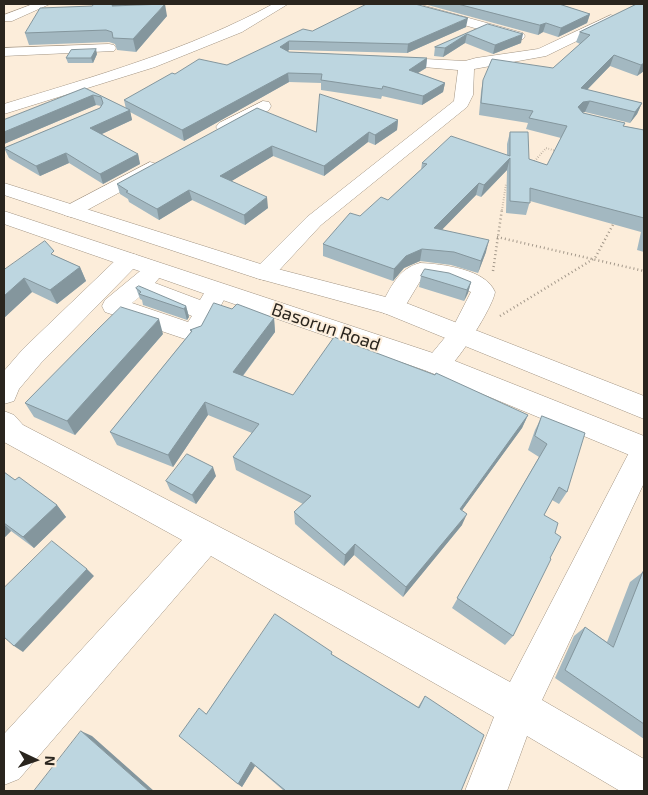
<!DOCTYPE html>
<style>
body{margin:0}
#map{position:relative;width:648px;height:795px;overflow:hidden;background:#fcedda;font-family:"Exo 2",sans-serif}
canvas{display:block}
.frame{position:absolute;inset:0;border:5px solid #2a251e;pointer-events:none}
.north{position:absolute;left:10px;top:735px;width:50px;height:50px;-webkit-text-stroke:4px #fcedda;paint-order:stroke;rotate:93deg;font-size:14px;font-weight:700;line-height:20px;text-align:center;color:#2a251e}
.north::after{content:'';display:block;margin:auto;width:18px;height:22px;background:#2a251e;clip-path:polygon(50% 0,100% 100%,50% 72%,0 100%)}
</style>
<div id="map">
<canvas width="648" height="795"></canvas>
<div class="frame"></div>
<div class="north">N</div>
</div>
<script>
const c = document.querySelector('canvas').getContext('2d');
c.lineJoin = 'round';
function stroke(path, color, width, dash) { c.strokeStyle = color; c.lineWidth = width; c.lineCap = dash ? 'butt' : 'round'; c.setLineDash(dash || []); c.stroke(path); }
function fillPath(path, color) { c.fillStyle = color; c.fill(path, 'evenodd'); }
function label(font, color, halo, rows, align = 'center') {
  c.font = font + ' "Exo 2",sans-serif'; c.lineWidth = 4; c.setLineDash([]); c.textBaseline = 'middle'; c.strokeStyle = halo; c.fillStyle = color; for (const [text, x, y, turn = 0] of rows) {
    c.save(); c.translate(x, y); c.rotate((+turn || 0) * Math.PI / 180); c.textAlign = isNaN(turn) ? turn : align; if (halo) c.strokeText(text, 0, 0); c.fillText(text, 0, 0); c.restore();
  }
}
const minor = new Path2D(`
 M33,4H50L12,21H4V15Z
 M273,4H288L242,32L155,67L4,114V104C96,76 188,50 273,4Z
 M399,4H418L523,33L525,36L523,39H513L401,7Z
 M611,15L618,19L616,22L546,56L474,69L473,95L467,107L321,225L272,278L264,280L256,278L253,273L256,268L307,217L454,101L458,70L389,64L384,63L382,60L384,57L465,61L476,58L538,49Z
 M109,44L114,45L116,48L114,51L4,56V48Z
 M263,101L269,102L271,106L269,110L231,131H219L216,127L219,123Z
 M150,162L157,164L159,168L157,172L78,215L71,217L64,215L61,211L64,207Z
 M129,253L137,255L140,260L137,265L41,363L19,389L14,401L4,404V371L23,349L121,255Z
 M420,263C442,264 486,269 495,292C493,307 458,362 445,371C439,375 433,373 427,371L423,364L452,329L471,292L447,282L422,278L401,313L392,315L383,313L380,307C391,288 397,269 420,263Z
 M153,265L161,267L164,272L155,283L200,300L206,290L214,288L222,290L226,296L203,339L194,342L105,312L102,306L105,300L145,267ZM142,295L192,316L188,322L132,303Z
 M4,411L14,415L23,425L343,591L510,682L634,443L644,440V483L542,700L644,759V791H620L527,736L507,791H465L494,717L211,556L19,779L4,785V734L182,540L4,442Z`);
const major = new Path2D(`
 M4,183L270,267L401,301L644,396V419L384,313L256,278L4,195Z
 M4,211L445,357L644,436V461L427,371L4,224Z`);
stroke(minor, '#a29483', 1);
stroke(major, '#a29483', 1);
stroke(new Path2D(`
 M533,163L546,148L556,151
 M502,210L506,184L509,183`), '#a3988a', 2, [0.5, 2]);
stroke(new Path2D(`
 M497,237L644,271
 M493,271L502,209
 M500,316L595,258L615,221`), '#a3988a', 2.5, [1, 3]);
fillPath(minor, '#fff');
fillPath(major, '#fff');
fillPath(new Path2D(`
 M94,4H122V5L167,16L136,52L117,50L115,44L109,42L29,45L25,33L92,6Z
 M424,4H559L590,14L587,23L558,37L543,32L538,35Z
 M637,4L644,71L637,76L610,66L587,90L642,103L637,114L630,123L585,112L582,113L625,123L624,126L644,130V252L637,250L641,232L530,201L526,215L506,213L507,170L481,197L476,195L442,229L486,252L478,273L451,265L420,261L404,268L393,281L323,256V244L360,216L388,200L421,170L422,163L507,155V144L510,132L529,159L547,165L561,138L526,129L528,123L479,115L481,92L483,80L553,68L580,44L576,42L580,32Z
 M488,24L521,43L493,54L465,43L443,57L434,56L435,47Z
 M466,27L407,53L289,50L287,52H289L427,58L426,68L418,73L445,83L443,92L422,105L382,96L381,99L321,90V83L289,82L184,141L130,112L132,120L102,134L138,154L140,164L103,184L69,163L40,176L9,158L4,148L100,108L101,106L96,105L4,144V120L85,88L126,109L124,100L175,74L227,65L312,31Z
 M97,54L93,63H68L66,58Z
 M398,120L397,130L375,145L368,142L324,176L273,156L231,181L268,208L245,225L192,200L159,220L129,202L128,199L120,194L117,184L316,132Z
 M56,256L80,267L86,281L57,304L32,292L4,318V270Z
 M421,276L471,282L468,293L464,301L419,287Z
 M136,288L186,306L189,317L187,320L143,305L142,300L140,299Z
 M232,309L274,318L275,332L243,376L293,395L528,415L522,428L462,510V525L403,597L354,555L344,566L295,524L294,512L303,504L236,470L233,457L252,433L208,415L173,467L117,445L110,432L191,332L190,330L201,326Z
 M163,334L75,435L34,417L25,403Z
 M542,416L567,492L559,504L552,500L544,515L555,533L550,558L513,636L505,645L452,608L539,457L528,450L535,430Z
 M4,472L15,480L57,505L66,517L34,548L11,531L4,538Z
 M216,476L196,504L170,490L166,481Z
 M643,572L644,573V739L555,678L574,636L585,627L607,642L630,582Z
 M332,652V655L418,707L425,696L461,791H284L255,766L242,787L238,784L206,714Z`), '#a3b8c1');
fillPath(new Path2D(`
 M113,4H122L115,18L112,6Z
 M165,4L167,16L136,52L133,39Z
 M590,14L587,23L558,37L561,28Z
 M468,18L466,27L407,53L408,44Z
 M546,23L543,32L538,35L540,25Z
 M467,34L465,43L443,57L445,48Z
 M523,34L521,43L493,54L495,45Z
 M289,41V50L280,57V47Z
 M96,49L97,54L93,63L91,58Z
 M614,55L610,66L577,100L581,88Z
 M427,58L426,68L408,79L409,70Z
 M644,63V71L637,76L641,65Z
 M288,73L289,82L184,141L182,130Z
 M445,83L443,92L422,105L423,96Z
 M93,95L96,105L4,144V132Z
 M590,101L585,112L579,113L578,107L583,102Z
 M642,103L637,114L630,123L635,112Z
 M130,110L132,120L93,138L90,128Z
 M398,120L397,130L375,145V135Z
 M369,132L368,142L324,176V166Z
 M272,146L273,156L222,187L220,176Z
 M66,153L69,163L40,176L36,166Z
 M138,154L140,164L103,184L100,174Z
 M510,158L507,170L481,197L484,185Z
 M479,183L476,195L432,240L434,228Z
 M189,190L192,200L159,220L157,209Z
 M267,197L268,208L245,225L244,215Z
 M489,240L486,252L478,273L481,261Z
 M422,249L420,261L404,268L393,281L394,269L406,256Z
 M80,267L86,281L57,304L50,290Z
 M24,278L32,292L4,318V296Z
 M471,282L468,293L464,301L467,290Z
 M186,306L189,317L187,320L184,309Z
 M274,318L275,332L235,386L233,372Z
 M159,319L163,334L75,435L67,421Z
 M205,402L208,415L173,467L168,455Z
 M528,415L522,428L455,520L460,509Z
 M213,467L216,476L196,504L192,495Z
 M57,505L66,517L34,548L23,537Z
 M467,514L462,525L403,597L406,587Z
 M4,524L11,531L4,538Z
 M355,544L354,555L344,566L345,555Z
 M87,569L94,576L23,652L14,646Z
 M81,731L92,736L154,791H149Z
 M251,762L255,766L242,787L238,784Z`), '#84969d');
const building = new Path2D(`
 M94,4H113L112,6L165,4L133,39L113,38L112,32L106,30L25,33L40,8L92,6Z
 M367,4H415L468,18L408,44L289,41L280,47L289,52L427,58L409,70L445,83L423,96L383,86L382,89L321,80L322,74L288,73L182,130L124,100L172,73L175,74L199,59L227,65L303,29L312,31Z
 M458,4H559L590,14L561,28L546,23L540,25Z
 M637,4H644V63L641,65L614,55L581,88L642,103L635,112L590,101L583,102L578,107L583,113L625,123L623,126L644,130V218L530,188V203L510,201V158L484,185L479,183L434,228L489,240L481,261L454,252L422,249L406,256L394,269L323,244L350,213L360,216L381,197L388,200L427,164L422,163L451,136L510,156V132H528L529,159L547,165L567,126L529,118L533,111L481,103L483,80L492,59L553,68L590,35L580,32Z
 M488,24L523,34L495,45L467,34L445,48L435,47Z
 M96,49L91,58H66L71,50Z
 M85,88L130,110L90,128L138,154L100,174L66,153L36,166L4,148L100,108L103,103L101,97L93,95L4,132V120Z
 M320,94L398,120L375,135L369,132L324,166L272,146L220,176L267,197L244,215L189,190L157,209L126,192L128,191L117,184L257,108L316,132Z
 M45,241L54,251L51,254L80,267L50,290L24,278L4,296V270Z
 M425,269L449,273L471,282L467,290L421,276Z
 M139,286L186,306L184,309L139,294L141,292L136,288Z
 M214,303L232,309L237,304L274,318L233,372L293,395L334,337L435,375L436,373L528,415L460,509L467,514L406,587L355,544L345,555L294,512L311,496L233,457L259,424L205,402L168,455L110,432L192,331L190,330L201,326Z
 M121,307L159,319L67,421L25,403L96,331Z
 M542,416L585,433L567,492L559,487L544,515L558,523L555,533L561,537L550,558L551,559L513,636L457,598L547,444L535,436Z
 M187,454L213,467L192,495L166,481Z
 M4,472L15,480L19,477L57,505L23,537L4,523Z
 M52,541L87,569L14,646L4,637V588Z
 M643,572L644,573V724L565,670L585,627L613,647Z
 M275,614L332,652L331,654L419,708L425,696L484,735L461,791H286L251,762L238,784L179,736L199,708L206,714Z
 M81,731L149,791H34Z`);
fillPath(building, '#bdd6e0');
stroke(building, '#84969d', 1);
label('18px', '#2a251e', '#fcedda', [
 ["Basorun Road",326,327,19]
]);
</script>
